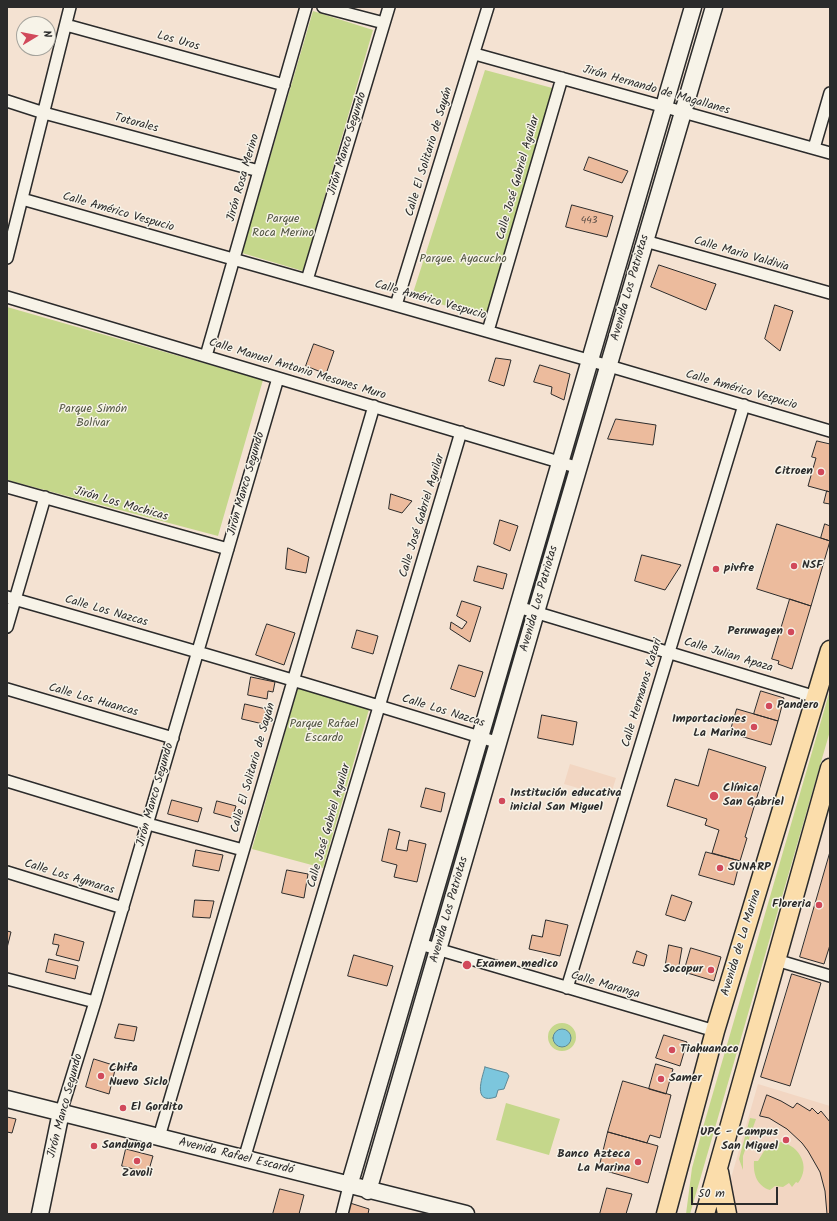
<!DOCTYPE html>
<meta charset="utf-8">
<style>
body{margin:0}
#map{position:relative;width:837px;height:1221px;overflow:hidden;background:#f4e2d2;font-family:Kalam,sans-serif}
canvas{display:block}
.frame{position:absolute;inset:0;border:8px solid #2b2b2b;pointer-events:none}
.north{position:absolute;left:16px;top:16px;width:40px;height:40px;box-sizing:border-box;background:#f7f3e8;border:1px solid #a5a39c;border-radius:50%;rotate:80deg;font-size:11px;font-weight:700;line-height:16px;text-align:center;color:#2b2b2b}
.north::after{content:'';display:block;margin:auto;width:14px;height:18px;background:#d1495b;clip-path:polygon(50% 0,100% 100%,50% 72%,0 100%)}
.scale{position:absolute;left:691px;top:1187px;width:87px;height:18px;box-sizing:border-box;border:2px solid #2b2b2b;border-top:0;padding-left:5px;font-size:12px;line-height:14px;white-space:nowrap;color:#2b2b2b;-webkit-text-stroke:3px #f7f3e8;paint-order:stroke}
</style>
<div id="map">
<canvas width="837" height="1221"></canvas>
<div class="frame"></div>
<div class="north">N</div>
<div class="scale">50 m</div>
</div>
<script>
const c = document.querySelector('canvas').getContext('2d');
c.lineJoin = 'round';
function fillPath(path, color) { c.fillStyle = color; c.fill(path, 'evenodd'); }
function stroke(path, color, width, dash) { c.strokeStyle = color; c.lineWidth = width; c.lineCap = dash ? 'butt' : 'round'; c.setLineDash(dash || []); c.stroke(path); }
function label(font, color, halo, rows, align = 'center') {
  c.font = font + ' Kalam,sans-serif'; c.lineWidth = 3; c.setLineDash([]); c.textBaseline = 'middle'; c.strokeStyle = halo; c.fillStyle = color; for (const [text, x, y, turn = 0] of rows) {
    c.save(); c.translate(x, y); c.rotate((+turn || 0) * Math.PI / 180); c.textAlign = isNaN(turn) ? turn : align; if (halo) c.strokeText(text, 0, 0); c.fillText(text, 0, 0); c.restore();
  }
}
fillPath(new Path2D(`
 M570,764L616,778L610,797L564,784Z
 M758,1084L830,1106V1214H732L727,1192Z`), '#f2d6c2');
fillPath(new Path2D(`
 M313,11L373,30L303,271L242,253Z
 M485,70L556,89L486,317L412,296Z
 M7,307L263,380L218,536L7,480Z
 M299,684L370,706L323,868L252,849Z
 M830,690V731L690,1214H686L692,1168L704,1124Z
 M548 1037a14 14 0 1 1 28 0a14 14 0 1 1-28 0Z
 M506,1103L560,1119L549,1155L496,1140Z
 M750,1118L756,1119L743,1156V1170L739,1159Z
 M781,1142C800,1146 811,1167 798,1183L796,1182L792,1187L789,1183L783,1187L775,1186L770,1190C757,1186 753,1174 754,1161H758L767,1146Z`), '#c5d78b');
const water = new Path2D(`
 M553 1038a9 9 0 1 1 18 0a9 9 0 1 1-18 0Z
 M485,1067L507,1073L509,1076L504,1089L498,1090L496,1097C472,1105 482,1078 485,1067Z`);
fillPath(water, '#7cc6dd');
stroke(water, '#5c8896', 1);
const building = new Path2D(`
 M589,157L628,171L622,183L584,170Z
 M572,205L613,216L607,237L566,227Z
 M659,265L716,284L706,310L651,287Z
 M775,305L793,311L780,351L765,339Z
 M314,344L334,351L326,374L306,366Z
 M496,358L511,360L504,386L489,381Z
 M540,365L570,374L564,400L551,394L552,387L534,382Z
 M616,419L656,425L653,445L608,439Z
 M817,441L830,444V492L808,486L816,458L812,457Z
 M827,491L830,492V504L824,503Z
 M391,494L412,501L402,513L389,509Z
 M500,520L518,526L510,551L494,544Z
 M777,524L830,541L811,606L757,589Z
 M825,524L830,526V541L821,538Z
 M288,548L309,557L306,573L286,569Z
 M642,555L681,565L665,590L635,581Z
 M478,566L507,574L503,589L474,581Z
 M790,599L811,606L792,669L778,664L779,661L772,659Z
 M462,601L481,607L470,642L450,629L451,622L462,629L467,622L457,616Z
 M267,624L295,633L284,665L256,655Z
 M357,630L378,636L373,654L352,648Z
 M459,665L483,672L475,697L451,689Z
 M251,677L275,682L273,692L268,691L267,699L248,695Z
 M761,691L784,698L778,721L754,714Z
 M245,704L266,709L263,724L242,719Z
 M737,709L778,721L771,745L730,733Z
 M542,715L577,722L573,745L538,738Z
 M709,749L766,767L745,837L747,838L740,861L712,853L719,830L705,825L707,819L667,806L675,779L698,786Z
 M426,788L445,793L441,812L421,807Z
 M172,800L202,808L198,822L168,814Z
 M217,801L236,806L232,818L214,813Z
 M389,829L400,832L396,849L407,851L409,840L426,844L417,882L394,877L397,865L382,861Z
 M196,850L223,855L219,871L193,866Z
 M706,852L740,861L734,885L699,875Z
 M830,852V945L824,964L800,957Z
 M287,870L308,874L304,898L282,893Z
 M672,895L692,902L685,921L666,915Z
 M195,900L214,901L210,918L193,917Z
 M546,920L568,925L560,956L529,949L532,935L542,937Z
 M7,931L11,932L7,948Z
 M55,934L84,942L79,961L56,955L59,945L53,944Z
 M669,945L682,948L678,971L665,969Z
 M691,948L721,957L714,981L684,972Z
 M637,951L647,955L644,966L633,963Z
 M354,955L393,966L387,986L348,976Z
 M49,959L78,966L75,979L46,972Z
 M792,974L821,983L790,1086L761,1077Z
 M119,1024L137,1027L134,1041L115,1038Z
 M664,1035L687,1042L680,1066L656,1058Z
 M94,1059L116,1066L109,1094L86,1087Z
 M656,1064L673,1069L666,1094L649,1089Z
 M623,1081L671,1095L660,1138L650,1135L647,1143L608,1132Z
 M767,1095L781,1101L793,1108L797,1103L810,1111L812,1108L818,1114L821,1111L830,1122V1214H827L825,1191L820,1172L808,1151L802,1143L787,1129L769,1118L760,1116Z
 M7,1117L16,1119L12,1133L7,1132Z
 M608,1132L658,1146L648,1183L599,1169Z
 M126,1149L153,1156L148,1173L122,1166Z
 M607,1188L632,1194L626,1214H600Z
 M280,1189L304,1195L299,1214H273Z
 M350,1203L369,1209L368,1214H347Z`);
fillPath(building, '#ecbb9d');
stroke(building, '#2b2b2b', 1);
const street = new Path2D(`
 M323,7L384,23
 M66,25L284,85
 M475,54L830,153
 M7,101L44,113L259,171
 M814,148L830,93
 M22,199L609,366L830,431
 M645,241L830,293
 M7,258L70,7
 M307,280L389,7
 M7,297L579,468
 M396,305L488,7
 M488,331L562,78
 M206,356L306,7
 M7,487L228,549
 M7,597C172,644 336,692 499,743
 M518,607L816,697
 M7,627L45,497
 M7,689L173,738
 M7,781L148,824L243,850
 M7,872L123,908
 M420,944L715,1031
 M776,960L830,976
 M7,979L95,1002
 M567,988L744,405
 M61,1112L95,1002L278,378
 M159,1137L374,406
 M244,1159L461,432
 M342,1214L349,1186`);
const secondary = new Path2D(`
 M7,1099L466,1214
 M349,1186L693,7
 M368,1191L536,612L714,7
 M40,1214L61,1112`);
const primary = new Path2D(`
 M719,1172L727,1214
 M666,1214L715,1031L830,650
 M705,1214L830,768`);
stroke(street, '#2b2b2b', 14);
stroke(secondary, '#2b2b2b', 19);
stroke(primary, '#2b2b2b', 21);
stroke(street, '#f7f3e8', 11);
stroke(secondary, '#f7f3e8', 16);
stroke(primary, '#fbddab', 18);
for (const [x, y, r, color] of [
 [821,472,4,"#d1495b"],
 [794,566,4,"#d1495b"],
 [716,569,4,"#d1495b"],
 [791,632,4,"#d1495b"],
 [769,706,4,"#d1495b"],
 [754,727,4,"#d1495b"],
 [714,796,5,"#d1495b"],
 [502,801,4,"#d1495b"],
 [720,868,4,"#d1495b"],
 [819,905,4,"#d1495b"],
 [467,965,5,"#d1495b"],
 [711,970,4,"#d1495b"],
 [672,1050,4,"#d1495b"],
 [101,1076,4,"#d1495b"],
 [661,1079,4,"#d1495b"],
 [123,1108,4,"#d1495b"],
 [786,1140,4,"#d1495b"],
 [94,1146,4,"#d1495b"],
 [137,1161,4,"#d1495b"],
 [638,1162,4,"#d1495b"]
]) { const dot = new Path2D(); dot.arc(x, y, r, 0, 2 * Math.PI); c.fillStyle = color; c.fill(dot); stroke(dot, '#f7f3e8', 1.5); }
label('10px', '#5b4f48', null, [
 ["443",589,221]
]);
label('12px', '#2b2b2b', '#f7f3e8', [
 ["Los Uros",178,42,16],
 ["Jirón Hernando de Magallanes",656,91,16],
 ["Totorales",136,124,15],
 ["Jirón Manco Segundo",348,144,-73],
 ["Calle El Solitario de Sayán",430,152,-73],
 ["Jirón Rosa Merino",244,178,-74],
 ["Calle José Gabriel Aguilar",519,178,-74],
 ["Calle Américo Vespucio",118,213,16],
 ["Calle Mario Valdivia",741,255,16],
 ["Avenida Los Patriotas",631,288,-74],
 ["Calle Américo Vespucio",430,301,16],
 ["Calle Manuel Antonio Mesones Muro",297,370,17],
 ["Calle Américo Vespucio",741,391,16],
 ["Jirón Manco Segundo",247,484,-74],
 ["Jirón Los Mochicas",121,505,16],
 ["Calle José Gabriel Aguilar",423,516,-73],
 ["Avenida Los Patriotas",540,599,-74],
 ["Calle Los Nazcas",106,612,16],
 ["Calle Julian Apaza",728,656,17],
 ["Calle Hermanos Katari",643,693,-73],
 ["Calle Los Huancas",93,701,16],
 ["Calle Los Nazcas",443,712,17],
 ["Calle El Solitario de Sayán",254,768,-74],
 ["Jirón Manco Segundo",156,795,-74],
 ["Calle José Gabriel Aguilar",330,826,-74],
 ["Calle Los Aymaras",69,878,17],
 ["Avenida Los Patriotas",450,910,-74],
 ["Avenida de La Marina",742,943,-73],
 ["Calle Maranga",605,986,16],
 ["Jirón Manco Segundo",66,1106,-75],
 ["Avenida Rafael Escardó",236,1157,14]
]);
label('12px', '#525643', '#f7f3e8', [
 ["Parque",283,220],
 ["Roca Merino",283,234],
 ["Parque. Ayacucho",463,260],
 ["Parque Simón",93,410],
 ["Bolívar",93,424],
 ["Parque Rafael",324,725],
 ["Escardo",324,739]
]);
label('bold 12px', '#2b2b2b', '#f7f3e8', [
 ["Citroen",813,472,"right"],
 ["NSF",802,566],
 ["pivfre",724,569],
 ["Peruwagen",783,632,"right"],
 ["Pandero",777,706],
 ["Importaciones",746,720,"right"],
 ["La Marina",746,734,"right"],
 ["Clínica",723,789],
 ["San Gabriel",723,803],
 ["Institución educativa",510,794],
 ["inicial San Miguel",510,808],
 ["SUNARP",728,868],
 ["Floreria",811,905,"right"],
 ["Examen medico",476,965],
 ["Socopur",703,970,"right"],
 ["Tiahuanaco",680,1050],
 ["Chifa",109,1069],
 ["Nuevo Siclo",109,1083],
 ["Samer",669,1079],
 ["El Gordito",131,1108],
 ["UPC - Campus",778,1133,"right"],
 ["San Miguel",778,1147,"right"],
 ["Sandunga",102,1146],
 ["Banco Azteca",630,1155,"right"],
 ["La Marina",630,1169,"right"],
 ["Zavoli",137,1174,"center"]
], 'left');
</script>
